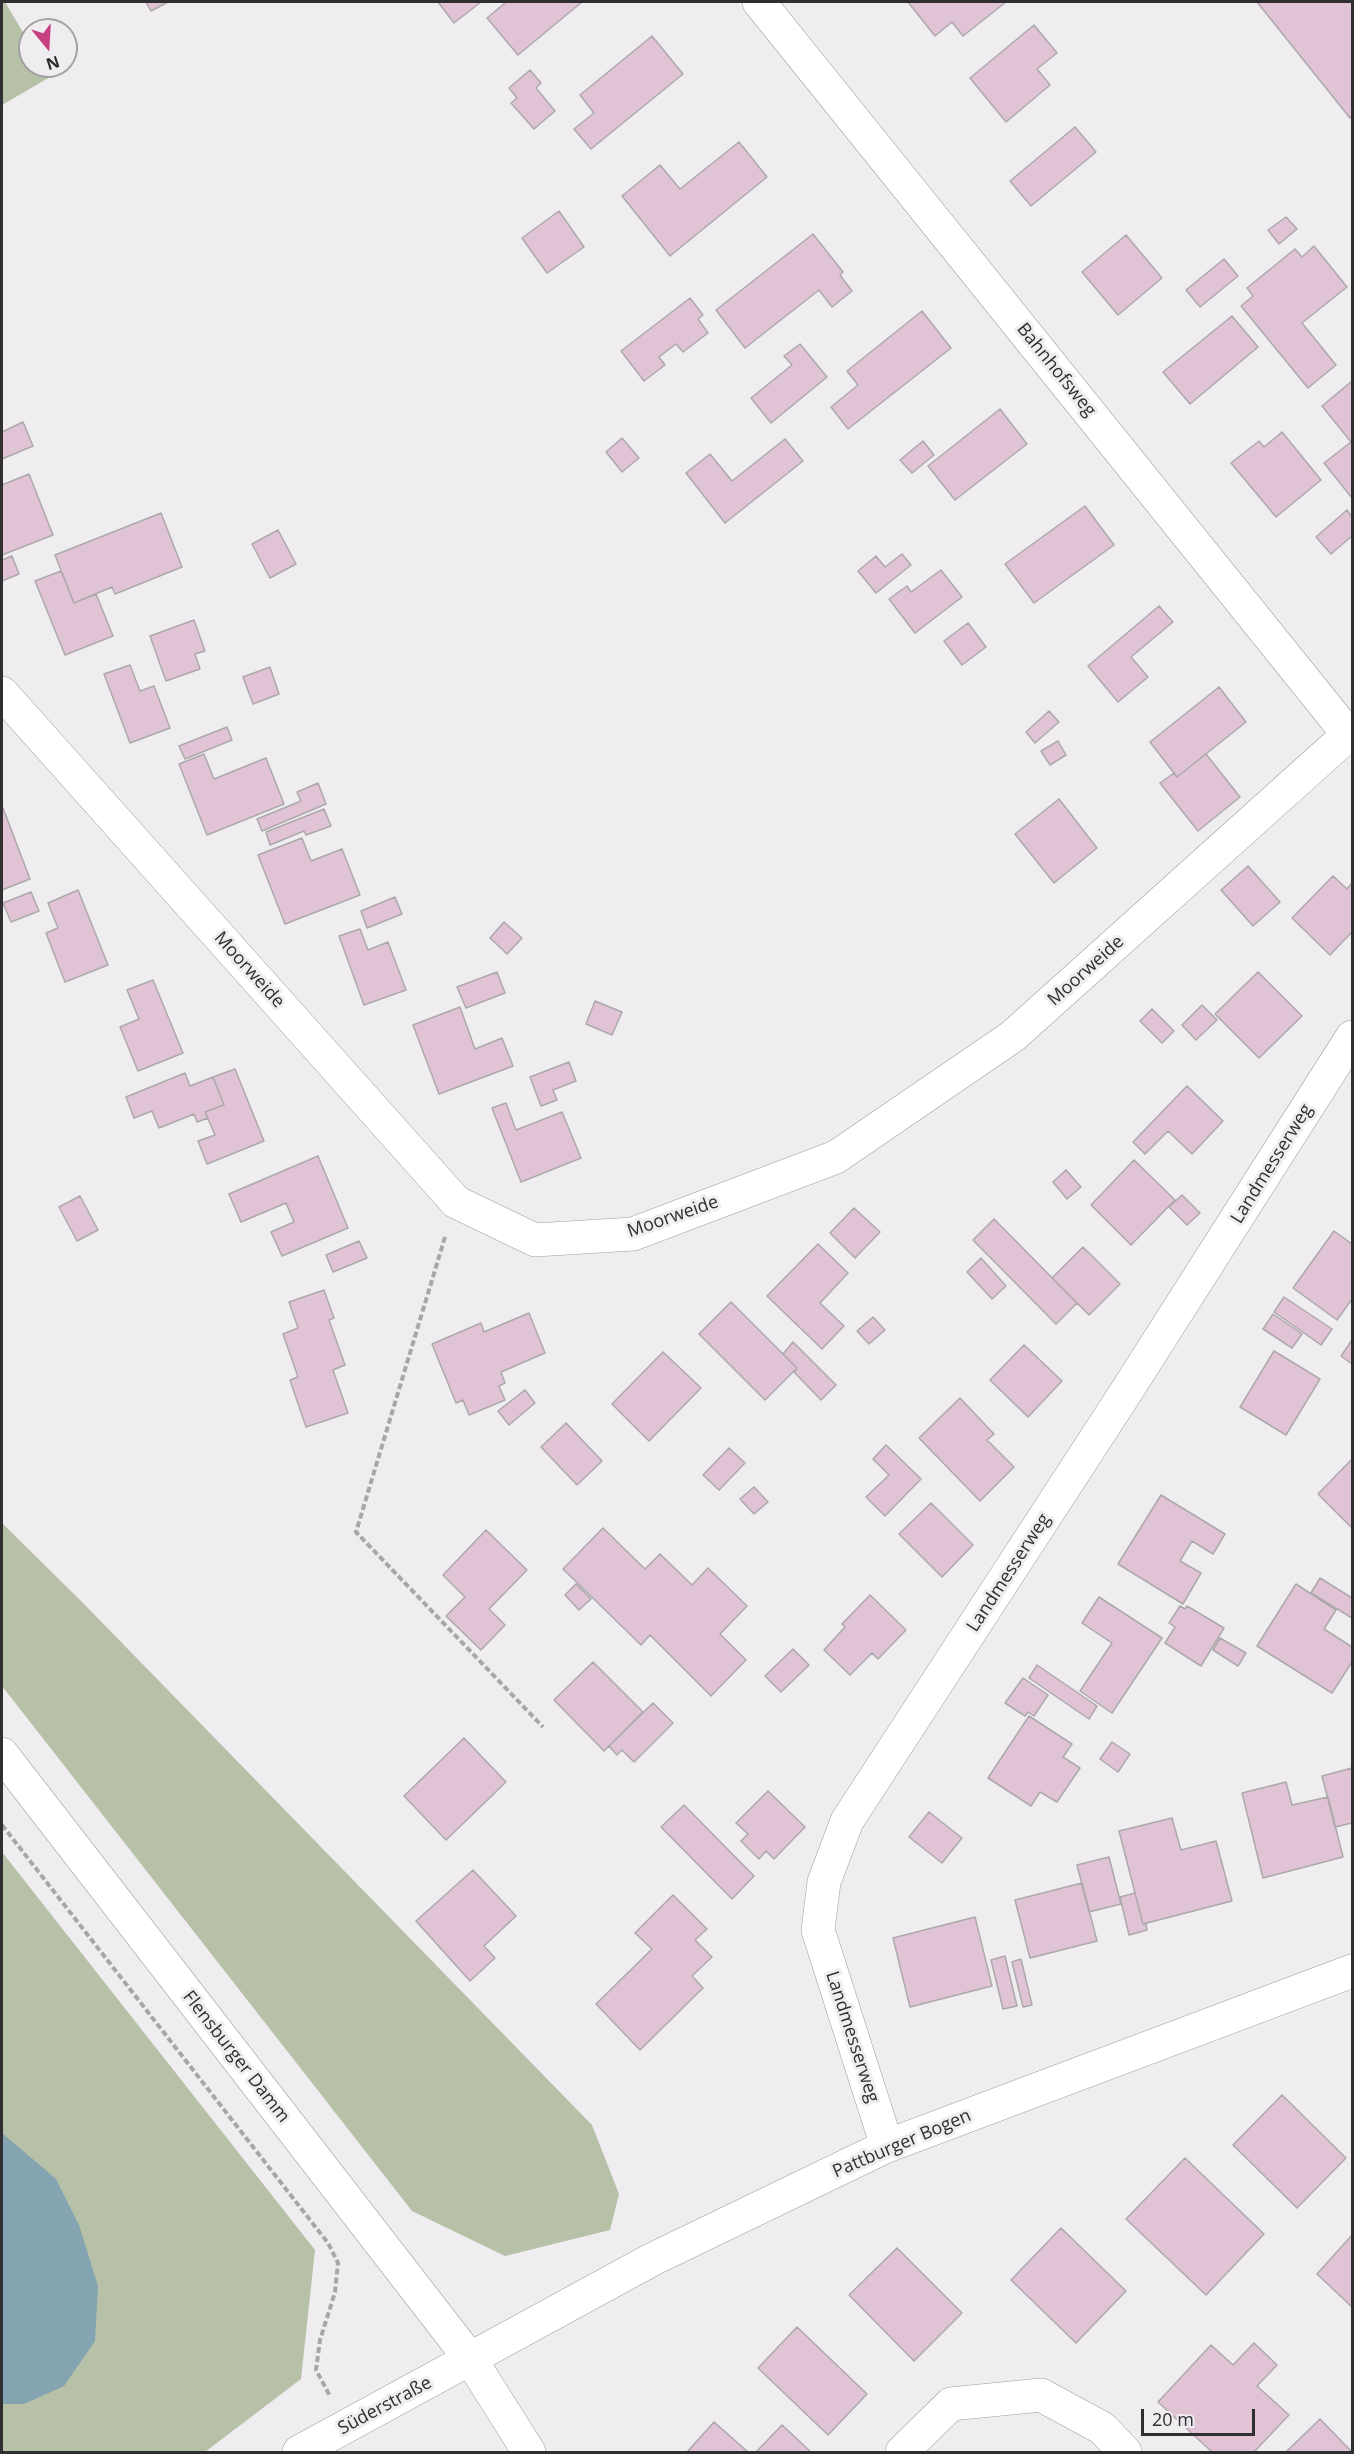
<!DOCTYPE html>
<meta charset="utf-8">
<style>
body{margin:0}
#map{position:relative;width:1354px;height:2454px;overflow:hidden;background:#efedf0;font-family:"Open Sans",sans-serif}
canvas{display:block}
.frame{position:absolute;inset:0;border:3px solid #2f2e30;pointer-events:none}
.north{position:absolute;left:18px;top:18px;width:60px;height:60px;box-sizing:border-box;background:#efedf0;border:2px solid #a2a1a3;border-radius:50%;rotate:162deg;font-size:16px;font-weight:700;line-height:24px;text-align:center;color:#2f2e30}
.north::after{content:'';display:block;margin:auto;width:21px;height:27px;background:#c64081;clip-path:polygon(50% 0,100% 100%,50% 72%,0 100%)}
.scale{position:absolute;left:1141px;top:2409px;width:114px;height:27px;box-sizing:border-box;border:3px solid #2f2e30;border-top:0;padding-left:8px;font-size:18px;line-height:21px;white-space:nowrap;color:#2f2e30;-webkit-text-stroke:4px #efedf0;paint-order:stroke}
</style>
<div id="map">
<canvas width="1354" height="2454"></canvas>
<div class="frame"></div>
<div class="north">N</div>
<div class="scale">20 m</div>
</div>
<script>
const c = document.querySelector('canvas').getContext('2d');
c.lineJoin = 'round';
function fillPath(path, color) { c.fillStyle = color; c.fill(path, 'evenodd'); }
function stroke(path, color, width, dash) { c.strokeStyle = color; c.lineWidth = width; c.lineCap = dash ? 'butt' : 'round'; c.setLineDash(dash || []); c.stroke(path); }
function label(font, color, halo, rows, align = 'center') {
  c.font = font + ' "Open Sans",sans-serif'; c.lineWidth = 6; c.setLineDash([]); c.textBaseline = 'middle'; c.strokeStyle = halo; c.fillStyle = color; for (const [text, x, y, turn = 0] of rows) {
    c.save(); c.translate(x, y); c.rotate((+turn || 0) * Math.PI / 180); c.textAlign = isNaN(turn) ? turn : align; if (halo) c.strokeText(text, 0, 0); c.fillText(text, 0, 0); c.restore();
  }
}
fillPath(new Path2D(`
 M2,2H5L30,44V66H43L50,77L2,105Z
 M2,1523L84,1604L592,2125L619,2194L610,2230L505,2256L412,2211L2,1686Z
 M2,1852L315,2250L301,2379L205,2452H2Z`), '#b7c1a8');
fillPath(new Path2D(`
 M2,2133L56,2179L79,2225L98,2286L95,2341L64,2386L24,2404H2Z`), '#84a4b2');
const building = new Path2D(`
 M146,2H168L151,11Z
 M438,2H481L454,23Z
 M506,2H582L518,55L487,18Z
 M908,2H1006L963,36L952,22L935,36Z
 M1257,2H1352V116L1350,118Z
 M1034,25L1057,53L1037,69L1050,85L1006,122L970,78Z
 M652,36L683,74L591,149L574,129L594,113L580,95Z
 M530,70L541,83L536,88L555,111L534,129L511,103L517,98L509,88Z
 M1075,127L1096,152L1031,206L1010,181Z
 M739,142L767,177L670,256L622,196L660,165L680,189Z
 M559,211L584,247L547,273L522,238Z
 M1286,217L1297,229L1279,244L1268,230Z
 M813,234L843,272L840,275L852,291L832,307L819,290L745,348L716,310Z
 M1126,235L1162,278L1118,315L1082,272Z
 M1314,246L1347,287L1302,323L1336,365L1308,388L1241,306L1253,296L1247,288L1295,249L1302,257Z
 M1224,259L1238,276L1200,307L1186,290Z
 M690,298L703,315L698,319L708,333L683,352L676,344L659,357L665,365L644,381L621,351Z
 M922,311L951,348L848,429L831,407L858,385L847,371Z
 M1232,316L1258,347L1190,404L1163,372Z
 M800,344L827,377L771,423L751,398L792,365L784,356Z
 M1352,381V498L1324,463L1351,442L1322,406Z
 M1000,409L1027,444L955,500L928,466Z
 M23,422L33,446L2,459V432Z
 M1282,432L1321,480L1276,517L1231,463L1259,441L1264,447Z
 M622,438L639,458L622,472L606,452Z
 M785,439L803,461L725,523L686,473L710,454L732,481Z
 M923,441L934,455L912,473L900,460Z
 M29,474L53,535L2,555V485Z
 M1085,506L1114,545L1034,603L1005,564Z
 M1347,510L1352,517V536L1331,554L1316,537Z
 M161,513L182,567L115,594L112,587L74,603L55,555Z
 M278,530L296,564L270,578L252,544Z
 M902,554L911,565L876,593L858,571L876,556L885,567Z
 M12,556L19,574L2,581V560Z
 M941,570L962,597L915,633L889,599L907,586L911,592Z
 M61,571L74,603L96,594L113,636L65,655L35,581Z
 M1159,606L1173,622L1131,657L1148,677L1118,702L1088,666Z
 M194,620L205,651L195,654L200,669L166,681L150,636Z
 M968,623L986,647L962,665L944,641Z
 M130,665L140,691L154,686L170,728L130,743L104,674Z
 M270,667L279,694L253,704L243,677Z
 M1219,687L1246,722L1177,777L1150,742Z
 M1049,711L1059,722L1035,743L1026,732Z
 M227,727L232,740L185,759L179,746Z
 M1058,741L1066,755L1050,765L1041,751Z
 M204,754L214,779L266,758L284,804L207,835L179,764Z
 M1206,754L1240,797L1198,831L1160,783L1174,773L1177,777Z
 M318,783L326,804L262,831L257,819L301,801L297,792Z
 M1059,799L1097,848L1054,883L1015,834Z
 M2,808H3L30,879L2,890Z
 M324,809L331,826L306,835L304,831L270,845L266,832Z
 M302,838L311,861L342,849L360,895L285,924L258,855Z
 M1248,866L1280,902L1253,926L1221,890Z
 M1333,876L1347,889L1352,883V932L1330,955L1292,918Z
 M78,890L108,965L65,982L46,933L58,928L48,903Z
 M31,892L39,911L11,922L3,903Z
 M395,897L402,914L367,928L361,911Z
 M504,922L522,938L507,954L490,938Z
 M360,929L368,950L388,942L406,990L364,1005L339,936Z
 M497,972L505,993L466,1008L457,987Z
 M1258,972L1302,1016L1259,1058L1215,1014Z
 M153,980L183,1053L138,1071L120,1027L139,1019L127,990Z
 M595,1001L622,1012L612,1035L586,1024Z
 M1202,1005L1217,1020L1196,1040L1182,1025Z
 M460,1007L475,1049L502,1038L513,1066L439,1094L413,1025Z
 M1152,1009L1174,1031L1162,1043L1140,1021Z
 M569,1062L576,1081L553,1090L557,1100L541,1106L530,1077Z
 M235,1069L264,1141L207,1164L198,1141L215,1135L205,1112L224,1105L213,1077Z
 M185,1073L190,1086L213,1077L224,1105L205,1112L208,1118L197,1122L194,1114L159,1128L152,1111L134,1118L126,1097Z
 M1187,1086L1223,1121L1192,1154L1168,1131L1145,1154L1133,1142Z
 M506,1103L516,1130L562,1112L581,1158L521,1182L492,1108Z
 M318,1156L348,1228L282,1256L271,1232L294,1222L286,1203L241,1222L229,1194Z
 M1134,1160L1175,1200L1131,1245L1091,1205Z
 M1066,1170L1081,1187L1067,1199L1053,1182Z
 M1182,1195L1200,1213L1187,1225L1169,1207Z
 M80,1196L98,1230L77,1241L59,1207Z
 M854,1208L880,1232L855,1258L830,1233Z
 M994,1219L1077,1303L1056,1324L973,1240Z
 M1334,1231L1352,1244V1299L1337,1320L1293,1288Z
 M359,1241L367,1258L333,1272L326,1255Z
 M818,1244L848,1273L820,1303L844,1326L822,1349L767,1296Z
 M1083,1247L1120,1284L1089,1315L1052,1278Z
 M981,1258L1006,1286L992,1299L967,1272Z
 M324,1290L334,1318L329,1320L345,1365L333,1370L348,1413L306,1427L290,1380L298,1377L283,1334L298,1328L289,1302Z
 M1284,1297L1332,1329L1321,1345L1274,1312Z
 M731,1302L797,1368L765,1400L699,1334Z
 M529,1313L545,1353L501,1372L505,1383L499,1386L505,1400L469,1415L463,1400L456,1403L432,1344L481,1323L484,1332Z
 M1273,1314L1302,1334L1292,1348L1263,1329Z
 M873,1317L885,1330L869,1344L857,1331Z
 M1352,1340V1364L1341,1356Z
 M793,1342L836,1385L821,1400L794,1372L797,1368L783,1354Z
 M1024,1345L1062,1381L1028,1417L990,1380Z
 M1274,1351L1320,1379L1286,1435L1240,1407Z
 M663,1352L701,1388L649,1441L612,1404Z
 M525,1390L535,1403L509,1425L498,1411Z
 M960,1398L994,1434L987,1440L1014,1467L980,1501L919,1438Z
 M566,1423L602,1461L577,1485L541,1447Z
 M886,1445L921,1479L885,1516L866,1497L889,1475L873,1459Z
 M729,1448L745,1463L719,1490L703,1475Z
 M1352,1459V1528L1318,1494Z
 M754,1487L768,1502L754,1514L740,1499Z
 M1161,1495L1225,1534L1213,1554L1192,1541L1180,1561L1201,1573L1183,1604L1118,1564Z
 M931,1503L973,1545L942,1577L899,1534Z
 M603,1528L645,1569L660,1554L692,1585L708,1568L747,1606L720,1634L746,1660L711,1696L650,1635L641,1645L563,1569Z
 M486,1530L527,1570L489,1609L505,1625L481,1650L446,1616L465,1597L443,1575Z
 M1320,1578L1352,1598V1618L1311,1593Z
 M576,1584L591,1599L579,1610L565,1595Z
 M1296,1584L1336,1610L1324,1629L1352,1647V1662L1332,1693L1257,1646Z
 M870,1595L906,1630L878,1659L872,1653L850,1675L824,1650L845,1627L842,1624Z
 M1099,1597L1162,1638L1112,1713L1080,1691L1112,1643L1082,1623Z
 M1180,1606L1185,1609L1187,1606L1224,1628L1201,1666L1165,1643L1175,1627L1169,1623Z
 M1220,1638L1246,1653L1238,1666L1213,1650Z
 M793,1649L809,1665L781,1692L765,1676Z
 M593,1662L643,1712L604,1751L554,1700Z
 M1037,1665L1097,1706L1089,1719L1029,1678Z
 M1023,1678L1048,1695L1034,1716L1028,1712L1025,1716L1005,1703Z
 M653,1703L673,1723L634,1762L622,1750L617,1755L609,1746Z
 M1029,1716L1072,1744L1063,1757L1080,1768L1057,1802L1040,1792L1031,1806L988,1778Z
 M464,1738L506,1782L446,1840L404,1796Z
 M1112,1742L1130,1754L1118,1772L1100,1759Z
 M1352,1768V1823L1335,1827L1322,1776Z
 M1286,1782L1292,1805L1328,1797L1343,1857L1263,1878L1242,1793Z
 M768,1791L805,1827L774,1859L766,1851L759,1859L741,1841L748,1834L736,1823Z
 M684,1805L754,1876L732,1899L661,1827Z
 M929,1812L962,1838L942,1863L909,1837Z
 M1172,1818L1181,1850L1216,1841L1232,1901L1143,1924L1119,1831Z
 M1109,1857L1121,1904L1089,1912L1077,1865Z
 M473,1870L516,1916L484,1946L495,1958L470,1981L416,1921Z
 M1082,1883L1097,1941L1030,1958L1015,1900Z
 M1135,1893L1143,1924H1146L1147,1930L1129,1935L1120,1897Z
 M673,1895L707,1929L695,1940L712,1957L692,1976L703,1988L640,2050L596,2004L652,1949L635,1933Z
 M975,1917L992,1986L910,2007L893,1938Z
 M1005,1956L1017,2006L1003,2009L991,1960Z
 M1021,1959L1032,2005L1023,2007L1012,1962Z
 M1282,2095L1346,2158L1297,2208L1233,2145Z
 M1185,2158L1264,2234L1206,2295L1126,2219Z
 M1061,2228L1126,2291L1076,2343L1011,2280Z
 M1352,2235V2307L1317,2274Z
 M897,2248L962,2313L914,2361L849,2295Z
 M797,2327L867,2394L828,2435L758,2368Z
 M1254,2343L1277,2365L1257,2386L1289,2415L1254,2452H1212L1158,2402L1211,2345L1233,2365Z
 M1320,2419L1352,2452H1286Z
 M714,2422L748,2452H687Z
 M782,2425L811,2452H756Z`);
fillPath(building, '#e0c3d5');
stroke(building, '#ada9ab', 1.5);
const street = new Path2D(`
 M759,2L1352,739
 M2,693L456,1202L535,1240L633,1234L836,1157L1013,1036L1349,734
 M887,2146L818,1930L824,1882L847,1821L1126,1392L1352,1037
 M299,2452L651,2260L887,2146L1352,1971
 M902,2452L951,2404L1041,2395L1102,2428L1125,2452`);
const secondary = new Path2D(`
 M2,1754L471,2360L529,2452`);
stroke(street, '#9e9da0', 34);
stroke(secondary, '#9e9da0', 34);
stroke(new Path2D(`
 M445,1237L356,1532L543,1727
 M2,1825L328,2243L338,2263L335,2292L320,2340L316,2370L330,2396`), '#a8a6a9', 4, [6, 3]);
stroke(street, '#fff', 33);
stroke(secondary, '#fff', 33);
label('18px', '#2f2e30', '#efedf0', [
 ["Bahnhofsweg",1056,370,51],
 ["Moorweide",249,970,48],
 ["Moorweide",1086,971,-42],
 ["Landmesserweg",1272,1164,-58],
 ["Moorweide",673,1217,-19],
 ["Landmesserweg",1009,1573,-57],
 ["Landmesserweg",852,2037,72],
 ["Flensburger Damm",236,2057,52],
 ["Pattburger Bogen",902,2144,-23],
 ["Süderstraße",385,2406,-28]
]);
</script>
